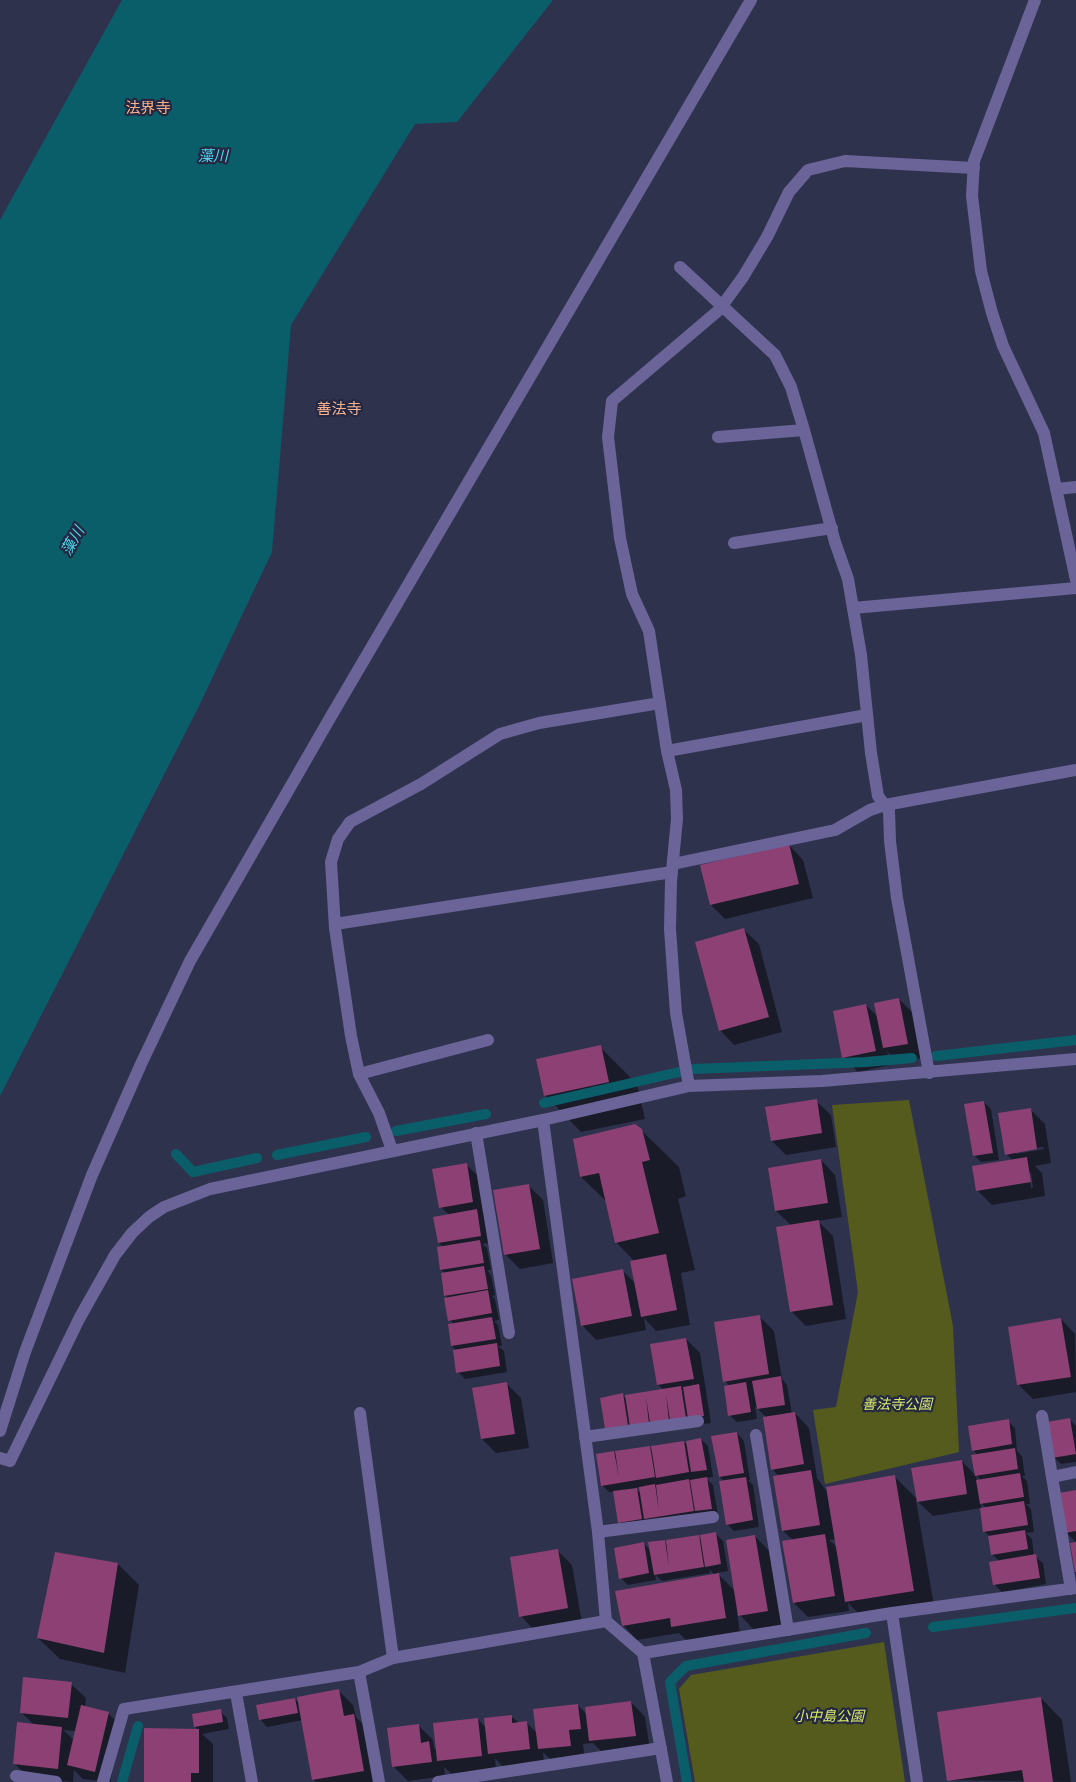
<!DOCTYPE html>
<meta charset="utf-8">
<style>
body{margin:0}
canvas{display:block;background:#2e324d}
</style>
<canvas width="1076" height="1782"></canvas>
<script>
const c = document.querySelector('canvas').getContext('2d');
c.lineJoin = 'round';
function fillPath(path, color) { c.fillStyle = color; c.fill(path, 'evenodd'); }
function stroke(path, color, width, dash) { c.strokeStyle = color; c.lineWidth = width; c.lineCap = dash ? 'butt' : 'round'; c.setLineDash(dash || []); c.stroke(path); }
function label(font, color, halo, rows, align = 'center') {
  c.font = font + ' "Crimson Pro","Noto Sans JP",serif'; c.lineWidth = 4.5; c.setLineDash([]); c.textBaseline = 'middle'; c.strokeStyle = halo; c.fillStyle = color; for (const [text, x, y, turn = 0] of rows) {
    c.save(); c.translate(x, y); c.rotate((+turn || 0) * Math.PI / 180); c.textAlign = isNaN(turn) ? turn : align; if (halo) c.strokeText(text, 0, 0); c.fillText(text, 0, 0); c.restore();
  }
}
fillPath(new Path2D(`
 M909,1100L953,1326L959,1452L825,1484L813,1410L836,1407L858,1292L832,1105Z
 M884,1642L905,1782H695L679,1689L691,1675Z`), '#545b1c');
fillPath(new Path2D(`
 M122,0H553L457,122L415,124L291,325L272,552L198,708L0,1096V220Z`), '#0a5e69');
fillPath(new Path2D(`
 M789,845L803,860L813,898L725,919L711,905Z
 M744,930L759,944L782,1032L734,1045L720,1030Z
 M899,999L914,1014L922,1058L898,1062L887,1051L890,1065L858,1072L843,1057L866,1005L878,1017Z
 M600,1047L637,1084L645,1119L581,1132L545,1095Z
 M816,1101L831,1115L836,1147L786,1155L772,1141Z
 M984,1102L991,1109L999,1160L981,1162L974,1155Z
 M1030,1109L1045,1124L1051,1163L1035,1166L1042,1173L1045,1196L992,1205L978,1191L1013,1161L1006,1154ZM1043,1147L1044,1149L1016,1154V1151ZM1029,1173H1031L1033,1188H1031Z
 M641,1130L679,1167L686,1196L678,1199L695,1270L681,1273L690,1325L656,1331L644,1318L646,1330L596,1340L582,1325L623,1271L636,1284L635,1262L616,1242L607,1202L581,1177Z
 M821,1160L835,1175L842,1217L818,1221L833,1236L846,1319L806,1326L791,1311L792,1226L776,1211Z
 M466,1164L481,1179L488,1243L482,1244L487,1248L491,1270H487L491,1275L495,1295L492,1296L495,1299L499,1320L494,1321L498,1325L502,1346H498L504,1351L507,1372L465,1379L458,1372L457,1351L452,1346L449,1325L454,1324L450,1320L448,1298L445,1295L446,1274L441,1270L443,1247L439,1243L449,1215L441,1207Z
 M528,1185L543,1200L553,1263L520,1269L505,1254Z
 M759,1316L774,1331L782,1379L787,1385L792,1414L795,1413L809,1428L817,1478L825,1489L895,1477L918,1500L962,1461L976,1476L977,1481L981,1480L976,1475L978,1455L973,1450L1008,1421L1015,1428L1017,1451L1022,1456L1025,1476H1022L1027,1481L1030,1504H1026L1031,1509L1034,1532L1026,1533L1032,1539L1034,1556L1043,1563L1046,1584L1002,1592L995,1585L999,1561L992,1554L989,1536L985,1532L981,1508L933,1516L916,1500L935,1612L868,1623L848,1603L849,1611L808,1617L794,1603L793,1540L783,1531L779,1476L772,1469L767,1418L755,1406L757,1419L737,1422L729,1415L730,1386L725,1381ZM980,1502L986,1508L982,1509ZM836,1539L838,1548L829,1540Z
 M1061,1319L1075,1334L1076,1392L1033,1399L1019,1385Z
 M686,1339L700,1353L711,1423L613,1436L622,1395L627,1399L664,1390L658,1385L652,1345Z
 M506,1383L521,1398L529,1448L496,1453L482,1439Z
 M1070,1420L1076,1426V1462L1061,1464L1054,1457Z
 M737,1433L744,1441L750,1480H748L753,1485L759,1527L734,1531L727,1524L724,1481L720,1477Z
 M701,1439L708,1446L713,1477L706,1478L713,1485L718,1516L626,1529L619,1522L614,1492H609L602,1485L614,1452L617,1455L650,1447L653,1451L684,1442L688,1446ZM640,1487L641,1494L635,1488Z
 M1076,1492V1542L1066,1532Z
 M716,1534L723,1541L728,1571L717,1573L736,1592L755,1536L769,1551L782,1625L754,1630L737,1612L740,1633L687,1641L679,1633L637,1640L623,1625L715,1575L709,1569L710,1573L662,1581L655,1574L656,1580L628,1585L621,1578L644,1544L651,1551L664,1541L667,1545L698,1536L702,1541Z
 M558,1551L572,1565L582,1623L535,1631L521,1616Z
 M118,1564L139,1585L125,1673L60,1659L38,1638Z
 M71,1684L86,1698L85,1707L109,1714L123,1728L110,1782L83,1779L74,1770L73,1782L29,1778L14,1763L34,1725L21,1712ZM63,1730L76,1731L74,1740Z
 M339,1691L353,1705L356,1717L368,1730L377,1782H316L313,1779L303,1720L267,1727L260,1719L295,1699L300,1704Z
 M1041,1698L1062,1720L1071,1782L949,1780Z
 M631,1702L645,1717L650,1750L605,1755L593,1743L583,1744L585,1760L554,1763L543,1752L544,1763L504,1768L495,1758L496,1770L453,1775L444,1767L445,1776L408,1781L393,1766L419,1726L433,1740L434,1748L437,1751L478,1719L487,1729L511,1716L519,1723H527L538,1734L578,1705L587,1715Z
 M220,1711L227,1718L229,1729L202,1734L213,1744V1782H145L199,1730L195,1727Z`), '#0007');
stroke(new Path2D(`
 M936,1056L1076,1040
 M694,1069L866,1062L912,1058
 M544,1103L679,1072
 M396,1131L486,1114
 M176,1154L193,1172L257,1158
 M277,1155L366,1137
 M933,1627L1076,1608
 M122,1782L138,1726
 M687,1782L670,1682L686,1666L866,1633`), '#0a5e69', 10);
fillPath(new Path2D(`
 M789,844L799,884L710,905L700,865Z
 M744,928L769,1017L719,1031L695,942Z
 M899,998L908,1044L883,1048L874,1003Z
 M866,1004L876,1051L842,1058L833,1011Z
 M601,1045L609,1082L544,1096L536,1059Z
 M817,1099L822,1133L771,1141L765,1107Z
 M984,1101L993,1153L973,1156L964,1104Z
 M1031,1108L1037,1149L1005,1155L998,1113Z
 M635,1124L642,1129L650,1160L642,1162L659,1233L615,1243L599,1173L580,1177L573,1139Z
 M1027,1157L1031,1182L976,1191L972,1166Z
 M821,1159L828,1203L775,1211L768,1168Z
 M467,1163L473,1202L439,1208L432,1169Z
 M529,1184L540,1249L504,1255L493,1190Z
 M477,1209L481,1236L438,1243L433,1217Z
 M819,1220L833,1305L790,1312L776,1227Z
 M480,1240L484,1263L440,1270L437,1247Z
 M666,1254L677,1310L641,1317L630,1261Z
 M484,1266L488,1289L444,1296L441,1273Z
 M623,1269L632,1316L581,1326L572,1279Z
 M488,1290L492,1313L448,1321L444,1298Z
 M760,1315L769,1374L723,1382L714,1322Z
 M492,1317L496,1339L451,1346L448,1324Z
 M1061,1318L1071,1377L1017,1385L1008,1327Z
 M686,1338L694,1379L657,1385L650,1344Z
 M497,1343L500,1366L456,1373L453,1350Z
 M781,1376L785,1405L757,1409L752,1381Z
 M507,1382L515,1434L481,1439L472,1388Z
 M746,1382L751,1412L728,1416L724,1386Z
 M699,1384L704,1416L688,1419L683,1387Z
 M681,1386L686,1418L670,1420L666,1394L669,1421L650,1423L646,1397L649,1424L630,1427L625,1395Z
 M623,1393L628,1425L605,1429L600,1398Z
 M795,1412L804,1464L771,1470L763,1417Z
 M1070,1418L1076,1454L1052,1458L1047,1422Z
 M1009,1419L1012,1444L972,1451L968,1426Z
 M737,1432L744,1473L719,1477L711,1436Z
 M701,1438L707,1470L691,1472L686,1441Z
 M684,1441L689,1472L656,1478L651,1446Z
 M650,1446L655,1477L601,1486L596,1454L614,1451L619,1477L615,1451Z
 M1015,1448L1018,1469L975,1476L971,1455Z
 M962,1460L967,1494L917,1502L911,1468Z
 M811,1470L820,1525L782,1531L773,1476Z
 M1020,1473L1024,1497L980,1504L976,1480Z
 M895,1475L914,1591L845,1602L826,1487Z
 M707,1477L712,1509L695,1511L690,1480Z
 M746,1477L753,1520L726,1525L719,1481Z
 M689,1479L694,1511L644,1519L639,1487L655,1484L659,1511L656,1485Z
 M637,1488L642,1519L618,1523L613,1491Z
 M1076,1490V1531L1065,1533L1059,1493Z
 M1024,1501L1028,1525L983,1532L980,1508Z
 M1025,1530L1028,1549L991,1555L988,1536Z
 M716,1532L721,1564L705,1567L700,1535Z
 M825,1534L835,1596L793,1603L782,1541Z
 M699,1535L704,1567L654,1575L648,1542L665,1540L669,1567L666,1540Z
 M755,1535L768,1611L738,1616L726,1540Z
 M644,1542L649,1573L619,1579L614,1548Z
 M1076,1542V1572H1075L1070,1543Z
 M558,1549L568,1608L519,1617L510,1557Z
 M55,1552L118,1563L104,1653L37,1638Z
 M1036,1554L1040,1578L993,1585L989,1562Z
 M719,1573L726,1618L671,1627L670,1618L622,1626L615,1591Z
 M23,1677L72,1682L68,1718L20,1713Z
 M339,1689L344,1716L354,1714L364,1771L312,1780L297,1697Z
 M1041,1697L1053,1782H1024L1022,1770L947,1781L937,1712Z
 M295,1698L298,1713L259,1720L256,1705Z
 M631,1701L636,1736L589,1741L585,1707Z
 M578,1704L581,1729L569,1730L571,1746L538,1749L533,1709Z
 M81,1705L109,1712L95,1772L67,1765Z
 M221,1709L223,1722L194,1727L192,1714Z
 M512,1715V1723L527,1721L530,1749L488,1754L484,1718Z
 M478,1718L482,1756L437,1761L433,1723Z
 M17,1722L62,1727L58,1769L13,1764Z
 M419,1724L421,1743L429,1741L432,1762L392,1767L387,1728Z
 M144,1728L199,1729V1773H191V1782H144Z`), '#8d4073');
stroke(new Path2D(`
 M359,1074L488,1040
 M476,1133L509,1333
 M360,1413L393,1658
 M1042,1416L1052,1477
 M756,1435L788,1630
 M585,1437L698,1421
 M598,1532L713,1517`), '#6b6499', 12);
stroke(new Path2D(`
 M1035,0L974,161L972,196L981,271L992,313L1003,346L1044,433L1076,580
 M680,267L775,355L791,387L804,430L835,542L848,579L861,655L871,753L878,796L889,811L890,841L897,898L929,1073
 M718,437L804,430
 M1057,489L1076,487
 M734,543L832,528
 M853,608L1076,588
 M667,751L867,715
 M673,864L835,830L870,810L885,805L1076,770
 M335,924L672,872
 M689,1086L676,1013L670,929L671,881L677,819L676,790L667,751L649,631L632,594L620,538L608,437L612,401L719,310L743,277L767,237L789,192L808,170L845,161L974,168
 M543,1120L598,1532L606,1621
 M392,1150L379,1113L359,1074L351,1036L335,928L331,862L338,839L350,822L421,784L500,734L539,723L660,703
 M0,1431L25,1352L92,1175L141,1064L190,961L330,718L751,0
 M0,1458L10,1461L79,1319L115,1255L132,1233L149,1217L164,1207L210,1189L543,1120L689,1086L822,1081L1076,1059
 M1071,1589L1052,1477L1076,1472
 M892,1613L917,1782
 M643,1653L667,1782
 M359,1672L379,1782
 M236,1693L252,1782
 M16,1776L56,1782
 M103,1782L124,1709L359,1672L393,1658L606,1621L643,1653L892,1613L1076,1588
 M438,1782L661,1748`), '#6b6499', 12);
label('italic 14px', '#daeb6c', '#242842', [
 ["善法寺公園",897,1405],
 ["小中島公園",829,1717]
]);
label('15px', '#fcb38d', '#242842', [
 ["法界寺",148,108],
 ["善法寺",339,409]
]);
label('italic 15px', '#49d8ed', '#242842', [
 ["藻川",213,156],
 ["藻川",73,541,-60]
]);
</script>
